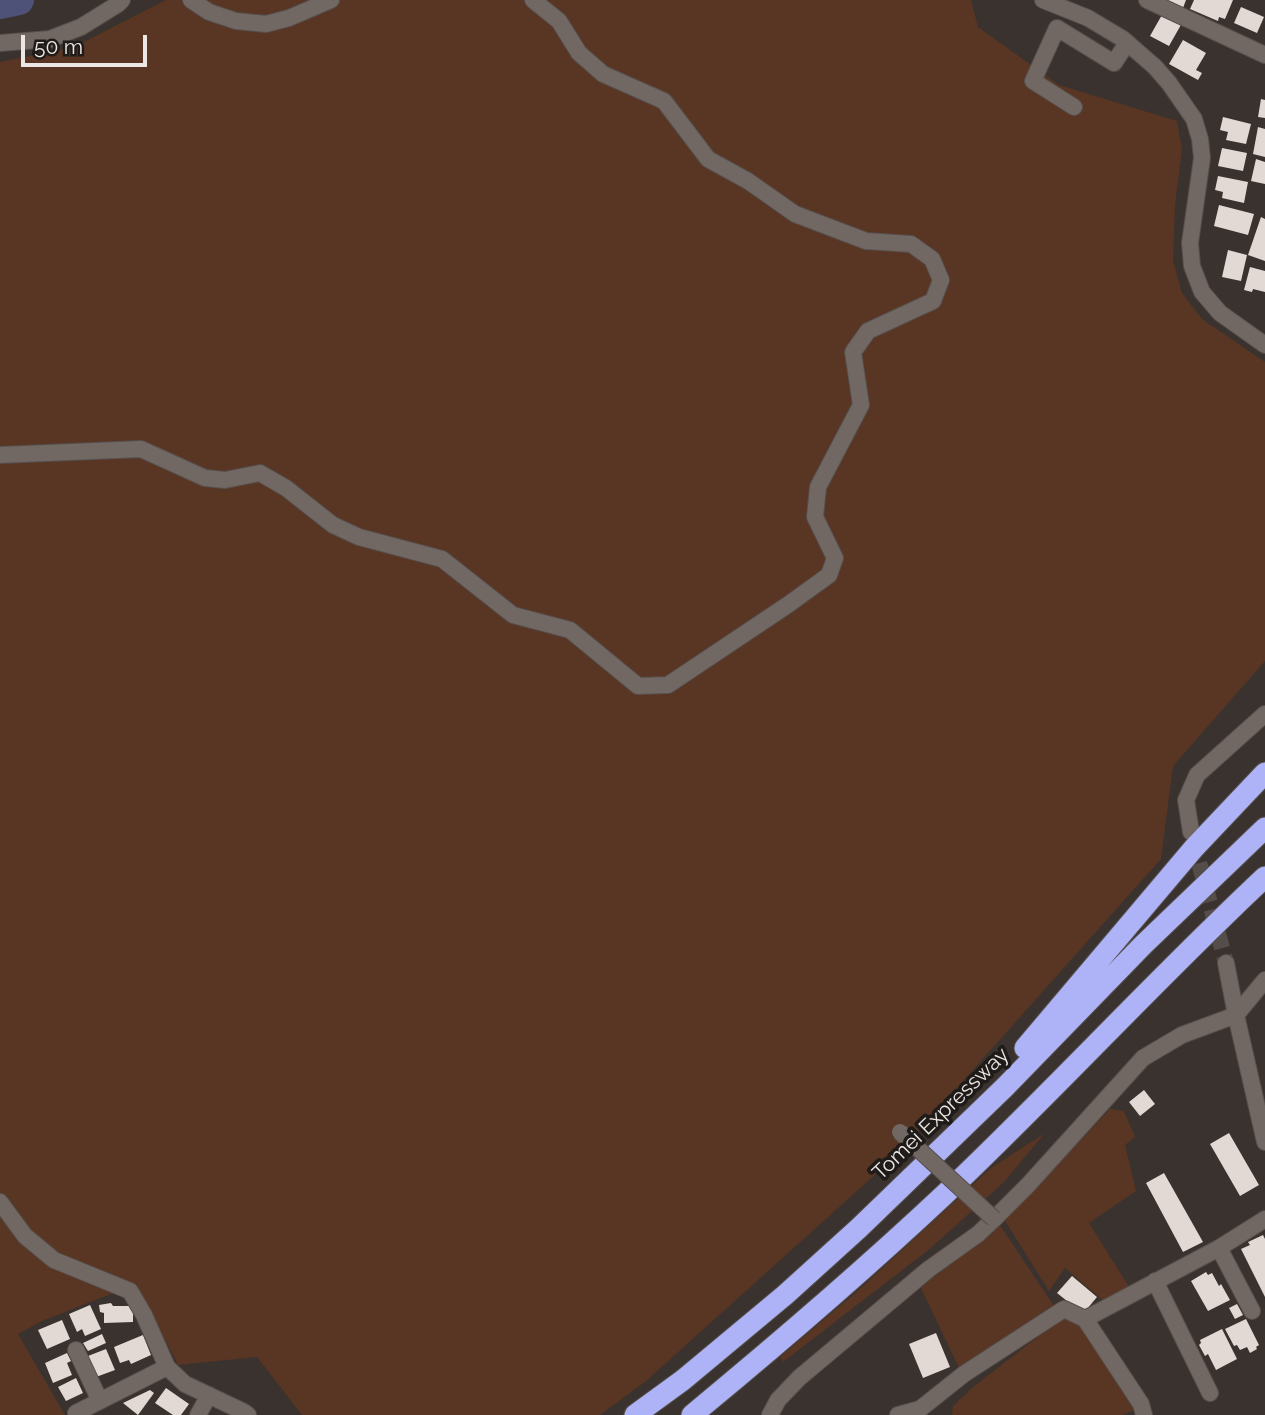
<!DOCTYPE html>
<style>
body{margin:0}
#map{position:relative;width:1265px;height:1415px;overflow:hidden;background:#3a322e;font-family:Raleway,sans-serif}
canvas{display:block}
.scale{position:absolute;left:21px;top:35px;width:126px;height:32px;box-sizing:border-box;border:4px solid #ece6e4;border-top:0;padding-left:9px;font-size:21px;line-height:24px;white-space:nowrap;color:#ece6e4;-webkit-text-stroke:5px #1e1b19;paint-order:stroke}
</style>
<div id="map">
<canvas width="1265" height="1415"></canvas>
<div class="scale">50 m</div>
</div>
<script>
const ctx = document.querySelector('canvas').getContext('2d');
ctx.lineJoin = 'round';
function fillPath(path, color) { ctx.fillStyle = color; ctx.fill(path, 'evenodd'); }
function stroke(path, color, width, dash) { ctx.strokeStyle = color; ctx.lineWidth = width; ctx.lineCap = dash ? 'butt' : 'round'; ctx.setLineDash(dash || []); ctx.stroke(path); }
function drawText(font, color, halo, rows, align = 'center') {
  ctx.font = font + ' Raleway,sans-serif'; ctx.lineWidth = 7; ctx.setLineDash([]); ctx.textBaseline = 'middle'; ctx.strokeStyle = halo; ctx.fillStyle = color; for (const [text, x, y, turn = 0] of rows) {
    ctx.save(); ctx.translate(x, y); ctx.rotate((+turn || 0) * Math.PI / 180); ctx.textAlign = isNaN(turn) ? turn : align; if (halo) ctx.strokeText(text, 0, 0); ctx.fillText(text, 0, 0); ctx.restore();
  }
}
const green = new Path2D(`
 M 166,0 L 971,0 L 978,27 L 1059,85 L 1177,121 L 1182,149 L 1175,205 L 1173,261 L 1182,293 L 1202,319 L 1265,362 L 1265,661 L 1173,766 L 1161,859 L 897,1155 L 646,1381 L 600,1415 L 302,1415 L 257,1357 L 178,1365 L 168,1345 L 131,1286 L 42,1321 L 18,1334 L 65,1415 L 0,1415 L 0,62 L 74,47 Z
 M 1110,1109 L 1124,1111 L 1135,1137 L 1125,1145 L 1136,1191 L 1089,1223 L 1131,1290 L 1106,1303 L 1065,1268 L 1049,1291 L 1005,1221 Z
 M 1045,1133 L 1004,1182 L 931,1248 L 783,1362 L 780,1357 L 860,1289 L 991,1168 Z
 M 998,1222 L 1058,1312 L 959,1368 L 921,1288 Z
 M 1061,1319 L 1076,1320 L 1083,1330 L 1129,1393 L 1135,1410 L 1122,1415 L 952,1415 L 953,1406 L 973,1387 Z`);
const river = new Path2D(`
 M 0,4 L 19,0`);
const building = new Path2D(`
 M 1163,0 L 1186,0 L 1183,8 Z
 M 1194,0 L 1233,0 L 1225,19 L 1219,17 L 1218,21 L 1190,9 Z
 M 1241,7 L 1264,17 L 1257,33 L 1234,23 Z
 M 1163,13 L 1182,23 L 1169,46 L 1150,36 Z
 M 1183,40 L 1206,53 L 1196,70 L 1202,73 L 1198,80 L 1169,64 Z
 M 1261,99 L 1265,100 L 1265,118 L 1258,117 Z
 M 1223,117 L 1251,124 L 1246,144 L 1226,140 L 1228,132 L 1220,130 Z
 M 1258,127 L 1265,129 L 1265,157 L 1253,154 Z
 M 1222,148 L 1247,153 L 1243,171 L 1218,166 Z
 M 1256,159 L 1265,162 L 1265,184 L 1251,181 Z
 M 1218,176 L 1248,182 L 1244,203 L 1222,198 L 1223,192 L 1215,190 Z
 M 1219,205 L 1254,214 L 1248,235 L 1214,226 Z
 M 1261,217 L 1265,219 L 1265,261 L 1248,255 Z
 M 1228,250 L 1247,255 L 1241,281 L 1222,277 Z
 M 1250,267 L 1265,271 L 1265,292 L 1253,289 L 1252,292 L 1244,290 Z
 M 1144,1090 L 1155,1104 L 1140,1116 L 1129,1102 Z
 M 1229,1133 L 1259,1185 L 1240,1196 L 1210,1144 Z
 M 1164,1173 L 1203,1242 L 1183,1252 L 1146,1183 Z
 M 1263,1235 L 1265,1239 L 1265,1297 L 1241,1249 L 1250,1245 L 1248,1242 Z
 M 1206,1272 L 1208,1275 L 1212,1273 L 1219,1286 L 1221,1284 L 1230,1300 L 1208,1311 L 1191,1281 Z
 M 1072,1276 L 1097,1297 L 1087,1309 L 1077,1309 L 1057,1293 Z
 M 111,1303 L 113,1306 L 133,1306 L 133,1322 L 104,1323 L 104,1313 L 100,1312 L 99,1305 Z
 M 1237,1304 L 1243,1315 L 1235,1319 L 1229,1308 Z
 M 90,1305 L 101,1329 L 85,1336 L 82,1329 L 77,1332 L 69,1314 Z
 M 1246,1319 L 1259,1345 L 1256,1347 L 1257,1349 L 1250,1353 L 1247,1347 L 1240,1350 L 1237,1345 L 1234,1346 L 1225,1329 Z
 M 62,1320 L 70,1339 L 47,1349 L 38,1330 Z
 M 1222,1329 L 1237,1359 L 1216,1370 L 1208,1354 L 1205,1356 L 1199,1345 L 1201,1343 L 1200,1340 Z
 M 936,1333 L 950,1367 L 923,1378 L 909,1344 Z
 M 102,1334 L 106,1343 L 88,1351 L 83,1343 Z
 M 143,1335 L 151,1355 L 131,1364 L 129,1360 L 120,1363 L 114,1347 Z
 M 106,1349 L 115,1370 L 96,1377 L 88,1356 Z
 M 67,1353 L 71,1361 L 67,1363 L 72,1375 L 53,1383 L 45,1363 Z
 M 76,1378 L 83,1393 L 66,1401 L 58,1387 Z
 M 166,1388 L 189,1404 L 181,1415 L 173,1415 L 155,1403 Z
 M 150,1390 L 154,1393 L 138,1415 L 123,1403 Z`);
const minorTunnel = new Path2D(`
 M 1193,840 L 1226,963`);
const minor = new Path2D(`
 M 191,0 L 209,12 L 236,21 L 266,24 L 289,18 L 331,0
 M 1043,0 L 1088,18 L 1123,39 L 1155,67 L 1169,83 L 1194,119 L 1200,139 L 1202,158 L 1190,243 L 1192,266 L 1202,292 L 1220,313 L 1265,345
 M 1147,0 L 1265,55
 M 0,43 L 50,39 L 81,27 L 118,4 L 122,0
 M 1074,107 L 1033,81 L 1057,28 L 1114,63 L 1127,43
 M 0,455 L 141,449 L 205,478 L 225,480 L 260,473 L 286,488 L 333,525 L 359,537 L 442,559 L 513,615 L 570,630 L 638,686 L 668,685 L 789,604 L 829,575 L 835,558 L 815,517 L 818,487 L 861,405 L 853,352 L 868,331 L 933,301 L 941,280 L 932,259 L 911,244 L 866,241 L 795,214 L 748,181 L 708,159 L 664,101 L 603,74 L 579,53 L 559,21 L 533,0
 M 1191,832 L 1186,800 L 1197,775 L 1265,714
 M 1226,963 L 1236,1015 L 1265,1142
 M 0,1202 L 25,1236 L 54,1260 L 130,1291 L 144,1315 L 167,1367 L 185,1384 L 244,1412 L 248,1415
 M 1219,1248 L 1252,1311
 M 1155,1281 L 1210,1393
 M 1085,1319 L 1219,1248 L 1265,1219
 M 76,1350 L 100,1401
 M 76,1413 L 167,1367
 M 198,1415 L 209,1395
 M 770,1415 L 778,1400 L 799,1378 L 929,1269 L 978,1234 L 994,1219 L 1028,1185 L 1143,1058 L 1182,1035 L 1236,1015 L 1265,980
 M 898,1415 L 920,1409 L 964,1374 L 1064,1309 L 1085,1319 L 1141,1404 L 1144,1415`);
const highway = new Path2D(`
 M 1025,1048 L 1194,848 L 1265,773
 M 635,1415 L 683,1380 L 785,1295 L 859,1228 L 1005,1087 L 1143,945 L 1265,828
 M 692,1415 C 778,1344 863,1271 944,1195 C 1053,1092 1155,980 1265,877`);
const minorBridge = new Path2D(`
 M 900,1132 L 994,1219`);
const streetNames = [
 ["Tomei Expressway",941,1114,-44]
];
fillPath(green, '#593523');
stroke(river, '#4f5278', 30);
fillPath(building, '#e3d9d4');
stroke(minorTunnel, '#554d49', 16, [16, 8]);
stroke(minor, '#564f4c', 18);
stroke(highway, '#564f4c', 23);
stroke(minor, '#716864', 16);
stroke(highway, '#adb3f6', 21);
stroke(minorBridge, '#564f4c', 18, []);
stroke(minorBridge, '#716864', 16);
drawText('21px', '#ece6e4', '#1e1b19', streetNames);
</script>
